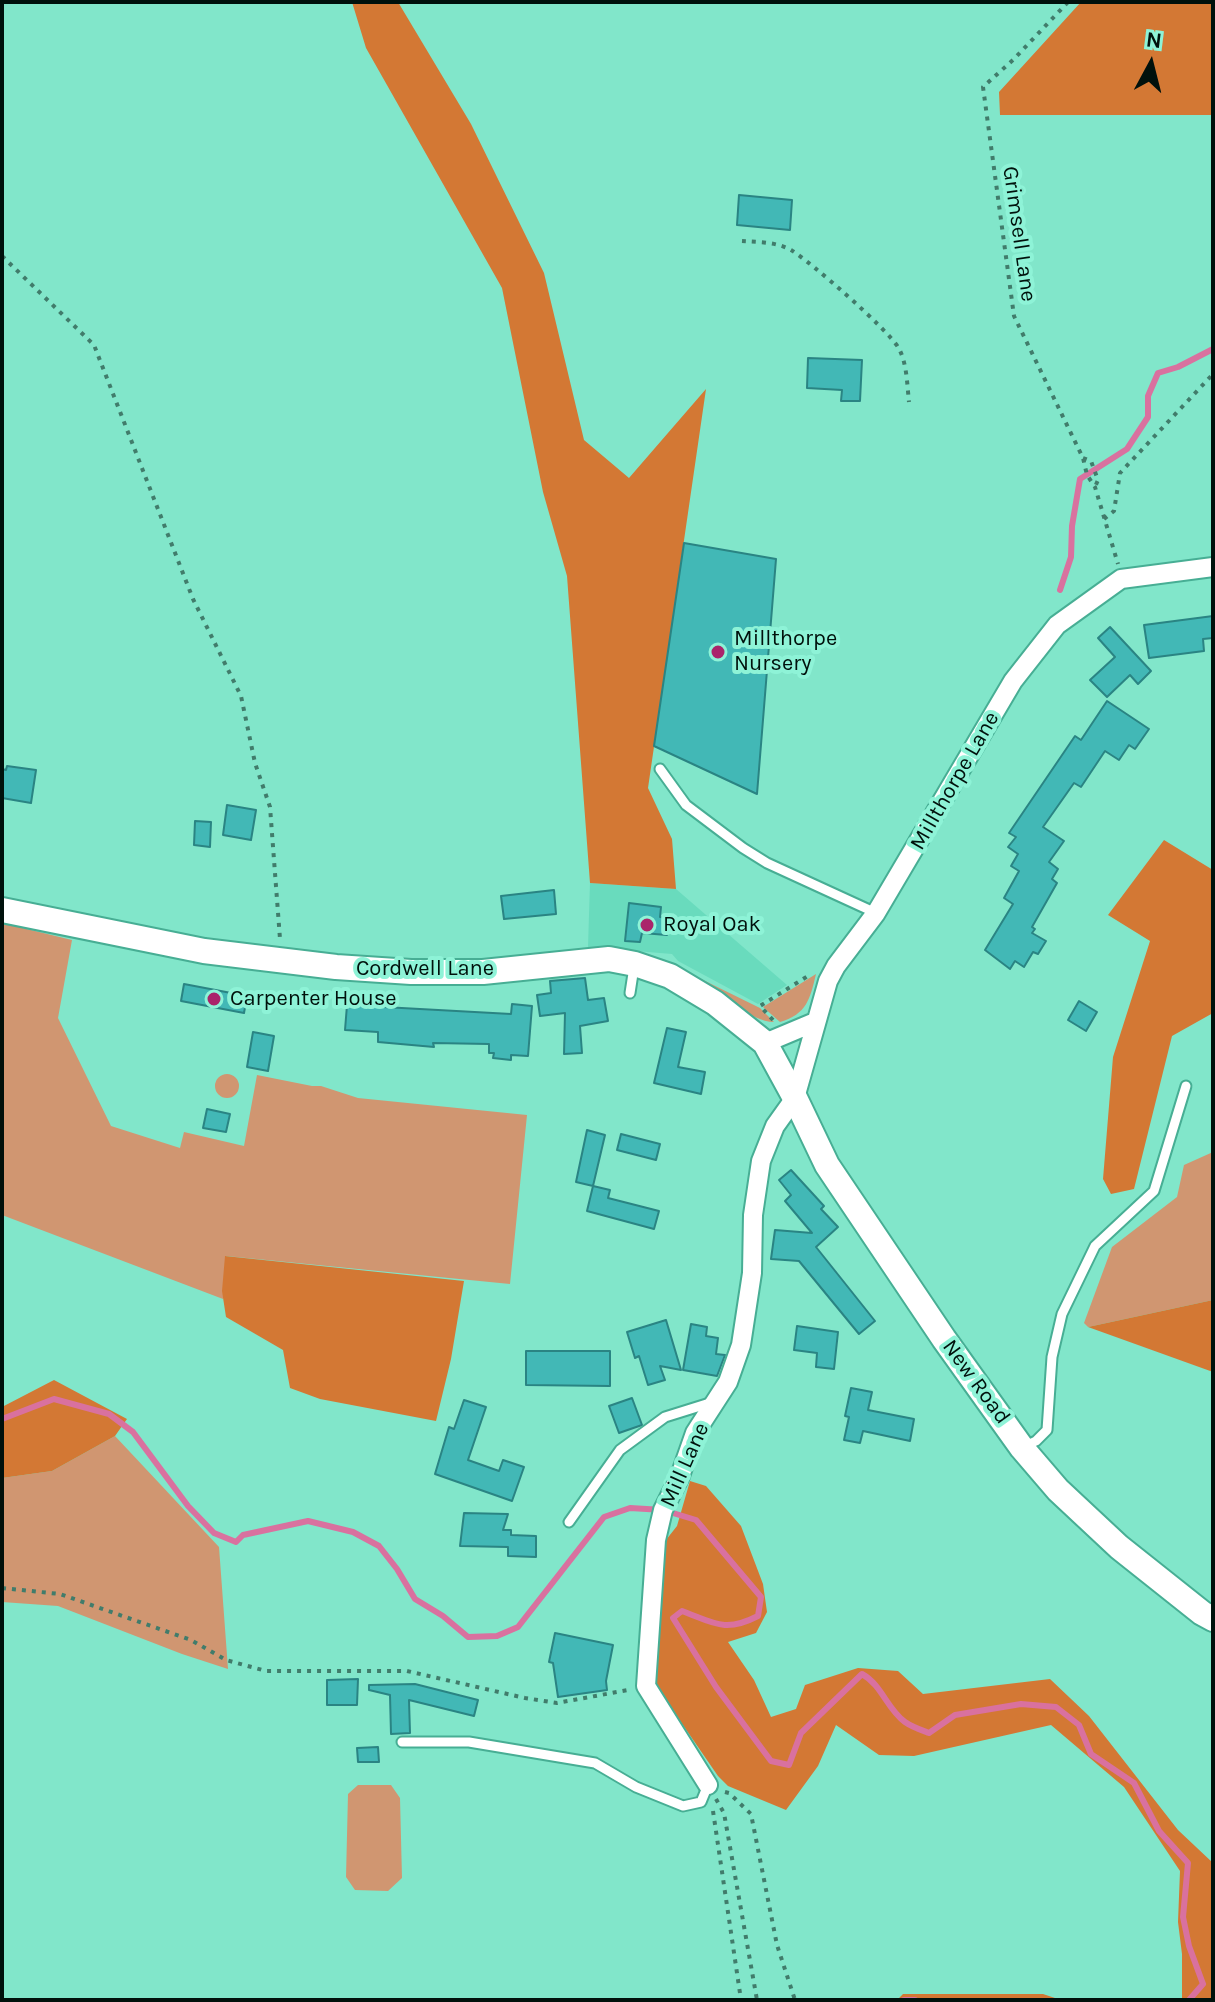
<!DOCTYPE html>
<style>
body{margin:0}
#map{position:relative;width:1215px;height:2002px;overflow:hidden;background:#81e6ca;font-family:Karla,sans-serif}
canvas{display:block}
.frame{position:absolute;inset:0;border:4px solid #00110c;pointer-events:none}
.north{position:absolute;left:1111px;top:24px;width:80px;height:80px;-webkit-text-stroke:6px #8ef3d7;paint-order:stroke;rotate:7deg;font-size:22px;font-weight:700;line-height:32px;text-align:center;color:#00110c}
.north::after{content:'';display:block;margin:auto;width:28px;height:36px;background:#00110c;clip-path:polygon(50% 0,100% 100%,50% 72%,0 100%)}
</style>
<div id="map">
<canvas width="1215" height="2002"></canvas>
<div class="frame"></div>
<div class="north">N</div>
</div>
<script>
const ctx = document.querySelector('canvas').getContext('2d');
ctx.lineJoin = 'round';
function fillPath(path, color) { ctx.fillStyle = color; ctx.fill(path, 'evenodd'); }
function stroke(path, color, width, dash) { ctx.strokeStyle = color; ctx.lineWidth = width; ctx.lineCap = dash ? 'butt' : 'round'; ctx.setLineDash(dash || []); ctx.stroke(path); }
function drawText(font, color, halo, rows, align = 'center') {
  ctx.font = font + ' Karla,sans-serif'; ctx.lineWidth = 8; ctx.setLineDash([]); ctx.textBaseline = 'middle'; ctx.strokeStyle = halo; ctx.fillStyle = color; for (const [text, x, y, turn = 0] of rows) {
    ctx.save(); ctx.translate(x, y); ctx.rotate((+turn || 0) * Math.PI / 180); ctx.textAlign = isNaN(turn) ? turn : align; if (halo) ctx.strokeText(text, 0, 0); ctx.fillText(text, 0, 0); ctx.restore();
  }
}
const built = new Path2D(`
 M 590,883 L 676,889 L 787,985 L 758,1004 L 678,961 L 672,954 L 588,947 Z`);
const green = new Path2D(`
 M 2,923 L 72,940 L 58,1018 L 111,1126 L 180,1148 L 184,1132 L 244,1146 L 257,1075 L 312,1086 L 321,1086 L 358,1098 L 527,1115 L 510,1284 L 226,1256 L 223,1299 L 2,1215 Z
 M 816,974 C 810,999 807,1014 780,1022 L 763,1007 Z
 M 697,977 L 760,1008 L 774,1022 C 751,1022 716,991 697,977 Z
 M215 1086a12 12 0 1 1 24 0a12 12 0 1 1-24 0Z
 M 1213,1152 L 1213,1300 L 1088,1327 L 1084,1323 L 1112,1247 L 1177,1197 L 1184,1165 Z
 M 115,1436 L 219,1547 L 228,1669 L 182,1654 L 58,1606 L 2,1602 L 2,1478 L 52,1471 Z
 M 358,1785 L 391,1785 L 400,1798 L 402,1878 L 388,1891 L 355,1890 L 346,1877 L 348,1794 Z`);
const forest = new Path2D(`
 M 352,2 L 398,2 L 471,124 L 544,273 L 584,440 L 629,478 L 706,389 L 648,788 L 672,839 L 676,889 L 590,883 L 567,576 L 543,492 L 502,288 L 366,48 Z
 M 1081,2 L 1213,2 L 1213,115 L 1000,115 L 999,92 Z
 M 1164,840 L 1213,870 L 1213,1013 L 1172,1036 L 1134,1189 L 1111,1194 L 1103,1179 L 1113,1057 L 1150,941 L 1108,915 Z
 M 225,1256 L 464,1281 L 451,1359 L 436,1421 L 320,1399 L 290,1388 L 283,1350 L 226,1317 L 222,1291 Z
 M 1213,1300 L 1213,1372 L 1088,1327 Z
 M 54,1380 L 127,1419 L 115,1436 L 52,1471 L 2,1478 L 2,1407 Z
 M 690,1481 L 706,1486 L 741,1526 L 763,1584 L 767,1612 L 756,1633 L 728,1642 L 754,1680 L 771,1717 L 796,1709 L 805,1685 L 858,1668 L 898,1671 L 923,1694 L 1050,1679 L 1089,1716 L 1178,1830 L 1213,1863 L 1213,2000 L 1182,2000 L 1182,1954 L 1178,1922 L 1180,1871 L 1124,1787 L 1051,1725 L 914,1756 L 879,1755 L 836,1725 L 818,1766 L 786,1810 L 728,1786 L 718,1776 L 654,1683 L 662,1545 L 677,1526 Z
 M 903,1994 L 1043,1994 L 1061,2000 L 897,2000 Z`);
const stream = new Path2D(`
 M 1060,590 L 1071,557 L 1072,526 L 1080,479 L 1127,449 L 1148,417 L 1148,396 L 1158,373 L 1178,367 L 1213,349
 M 2,1419 L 54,1399 L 109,1414 L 133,1432 L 188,1506 L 214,1533 L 236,1542 L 243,1535 L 308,1521 L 353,1532 L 379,1546 L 397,1569 L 415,1599 L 443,1616 L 468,1637 L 497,1636 L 518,1627 L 604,1517 L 630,1508 L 663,1510 L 696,1520 L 761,1597 L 758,1616 C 725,1633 714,1623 682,1611 L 673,1618 L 716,1687 L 771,1761 L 789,1765 L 801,1733 L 862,1674 C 882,1685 887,1709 905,1722 C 912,1727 921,1730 929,1733 L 955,1715 L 1021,1704 L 1056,1707 L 1079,1725 L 1091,1754 L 1134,1783 L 1159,1831 L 1188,1863 L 1183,1917 L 1189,1946 L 1203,1984
 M 904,2000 L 915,2000
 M 1189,2000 L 1203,1984`);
const building = new Path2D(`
 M 739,195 L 792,200 L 790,230 L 737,225 Z
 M 808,358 L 862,360 L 860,401 L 841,401 L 842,390 L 807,388 Z
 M 684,543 L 776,559 L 757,794 L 654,746 Z
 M 1213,616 L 1213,638 L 1203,639 L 1204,651 L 1149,658 L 1144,625 Z
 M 1110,627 L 1151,671 L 1138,684 L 1130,675 L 1107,697 L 1090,680 L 1115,657 L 1098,638 Z
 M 1107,701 L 1149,729 L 1135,749 L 1129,745 L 1119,760 L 1105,751 L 1081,787 L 1074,783 L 1043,827 L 1064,841 L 1049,862 L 1058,869 L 1052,879 L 1057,883 L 1032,927 L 1035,929 L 1032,933 L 1046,941 L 1038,954 L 1033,952 L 1024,967 L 1015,961 L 1010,969 L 985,950 L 1013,904 L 1004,898 L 1019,871 L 1011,866 L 1018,854 L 1008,847 L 1016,837 L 1009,833 L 1075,736 L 1081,740 Z
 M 7,766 L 36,770 L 31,803 L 2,798 L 2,769 L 6,770 Z
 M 227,805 L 256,810 L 251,840 L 223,835 Z
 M 195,821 L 211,822 L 210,847 L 194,845 Z
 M 554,890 L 556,914 L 504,919 L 501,896 Z
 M 629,903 L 661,907 L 660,917 L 669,918 L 667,935 L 642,933 L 640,942 L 625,941 Z
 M 585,978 L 588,1000 L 604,998 L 608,1021 L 580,1026 L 582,1053 L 564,1054 L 565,1013 L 540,1016 L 537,995 L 551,993 L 550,981 Z
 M 184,984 L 247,996 L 244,1013 L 181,1001 Z
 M 1079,1001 L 1097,1012 L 1086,1031 L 1068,1020 Z
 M 512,1004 L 532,1006 L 528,1056 L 511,1055 L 511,1060 L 493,1058 L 494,1053 L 489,1053 L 489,1044 L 433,1043 L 434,1047 L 378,1042 L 378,1032 L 345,1030 L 347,1005 L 511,1014 Z
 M 667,1028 L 686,1032 L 678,1067 L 705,1072 L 701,1094 L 654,1083 Z
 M 253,1032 L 274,1036 L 268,1071 L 247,1067 Z
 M 207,1109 L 230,1114 L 226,1132 L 203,1128 Z
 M 587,1130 L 605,1135 L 593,1186 L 576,1182 Z
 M 621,1134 L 660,1144 L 656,1160 L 617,1150 Z
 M 791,1170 L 824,1206 L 821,1209 L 838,1227 L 816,1247 L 875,1321 L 859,1334 L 799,1261 L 771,1259 L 775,1230 L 812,1233 L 785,1201 L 791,1195 L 779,1180 Z
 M 593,1186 L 610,1190 L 608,1198 L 659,1211 L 654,1229 L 587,1211 Z
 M 666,1320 L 681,1370 L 660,1366 L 665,1380 L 648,1385 L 639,1356 L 635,1358 L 627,1332 Z
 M 691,1324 L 707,1327 L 706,1336 L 718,1338 L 716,1354 L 725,1355 L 717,1376 L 683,1370 Z
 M 797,1326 L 838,1332 L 834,1369 L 816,1367 L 817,1353 L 794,1350 Z
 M 526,1351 L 610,1351 L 610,1386 L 526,1385 Z
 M 851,1388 L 872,1392 L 868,1410 L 914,1419 L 910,1441 L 863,1431 L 860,1443 L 844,1440 L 849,1417 L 845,1416 Z
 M 632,1398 L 642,1425 L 619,1433 L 609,1406 Z
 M 464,1400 L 486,1407 L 468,1460 L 499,1471 L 503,1460 L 524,1467 L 512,1501 L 435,1474 L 449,1427 L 454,1429 Z
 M 464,1513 L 508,1514 L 503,1530 L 511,1530 L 511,1535 L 536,1536 L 536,1557 L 508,1556 L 508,1547 L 460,1546 Z
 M 555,1633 L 613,1645 L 606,1681 L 607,1690 L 558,1697 L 553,1663 L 549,1662 Z
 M 358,1679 L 357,1705 L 327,1705 L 327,1680 Z
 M 415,1684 L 478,1700 L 474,1716 L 409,1700 L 410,1733 L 391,1734 L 390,1695 L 369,1690 L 369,1685 Z
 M 378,1747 L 379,1762 L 358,1762 L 357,1748 Z`);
const path = new Path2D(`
 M 1068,2 L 1014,59 L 983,87 L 1014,316 L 1083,458 L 1087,475 L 1095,487 L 1118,564
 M 742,241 C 758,242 777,242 791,250 C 811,262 887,329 898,347 C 907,362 907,384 909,402
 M 2,256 L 94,345 L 193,599 L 241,696 L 255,763 L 270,807 L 280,939
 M 1083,458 L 1091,461 L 1098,480 L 1095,487
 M 1104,519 L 1114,511 L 1120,473 L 1213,374
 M 773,1020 L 760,1006 L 811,974
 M 2,1588 L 60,1594 L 191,1640 L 226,1660 L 266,1671 L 407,1671 L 525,1698 L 557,1703 L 628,1690
 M 725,1792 L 729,1793 L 751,1814 L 777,1945 L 795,2000
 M 716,1799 L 724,1813 L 757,2000
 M 713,1811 L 741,2000`);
const lane = new Path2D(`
 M 660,769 L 686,805 L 743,848 L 767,863 L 876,913
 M 630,993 L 634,967
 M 1025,1446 L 1036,1441 L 1047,1430 L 1052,1357 L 1062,1314 L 1095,1246 L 1154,1191 L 1186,1086
 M 569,1522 L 620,1450 L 665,1417 L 713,1402
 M 402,1742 L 469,1742 L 595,1763 L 636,1787 L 683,1806 L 701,1802 L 708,1785`);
const street = new Path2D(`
 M 765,1043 L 815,1022
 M 708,1785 L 646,1686 L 656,1540 L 663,1510 L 680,1476 L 695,1433 L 728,1382 L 741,1345 L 752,1273 L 753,1215 L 761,1161 L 775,1126 L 795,1098 L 828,981 L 836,966 L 876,913 L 1013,681 L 1057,625 L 1121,579 L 1213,567`);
const secondary = new Path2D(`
 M 2,910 L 204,951 L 336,967 L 411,972 L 483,972 L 609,959 L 635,964 L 670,976 L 715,1003 L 765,1043 L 795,1098 L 827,1165 L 944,1339 L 1022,1448 L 1058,1490 L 1119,1547 L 1202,1613 L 1213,1619`);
const markers = [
 [718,652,8,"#aa246b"],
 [647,925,8,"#aa246b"],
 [214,999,8,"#aa246b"]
];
const streetNames = [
 ["Grimsell Lane",1019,234,82],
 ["Millthorpe Lane",955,781,-60],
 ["Cordwell Lane",425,969],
 ["New Road",976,1382,54],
 ["Mill Lane",685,1465,-66]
];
const poiNames = [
 ["Millthorpe",734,639],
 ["Nursery",734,664],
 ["Royal Oak",663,925],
 ["Carpenter House",230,999]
];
fillPath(built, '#69dbbd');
fillPath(green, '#d09671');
fillPath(forest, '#d37834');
stroke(stream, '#d9719f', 6);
fillPath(building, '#42b8b6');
stroke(building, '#2a8483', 2);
stroke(lane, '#47ae94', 13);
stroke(street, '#47ae94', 22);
stroke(secondary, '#47ae94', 28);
stroke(path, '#417c6b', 4, [4, 6]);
stroke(lane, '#fff', 9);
stroke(street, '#fff', 18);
stroke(secondary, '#fff', 24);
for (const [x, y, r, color] of markers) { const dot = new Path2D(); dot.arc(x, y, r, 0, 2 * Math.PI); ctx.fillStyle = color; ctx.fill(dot); stroke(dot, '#8ef3d7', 3); }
drawText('22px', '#00110c', '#8ef3d7', streetNames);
drawText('22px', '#00110c', '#8ef3d7', poiNames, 'left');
</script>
